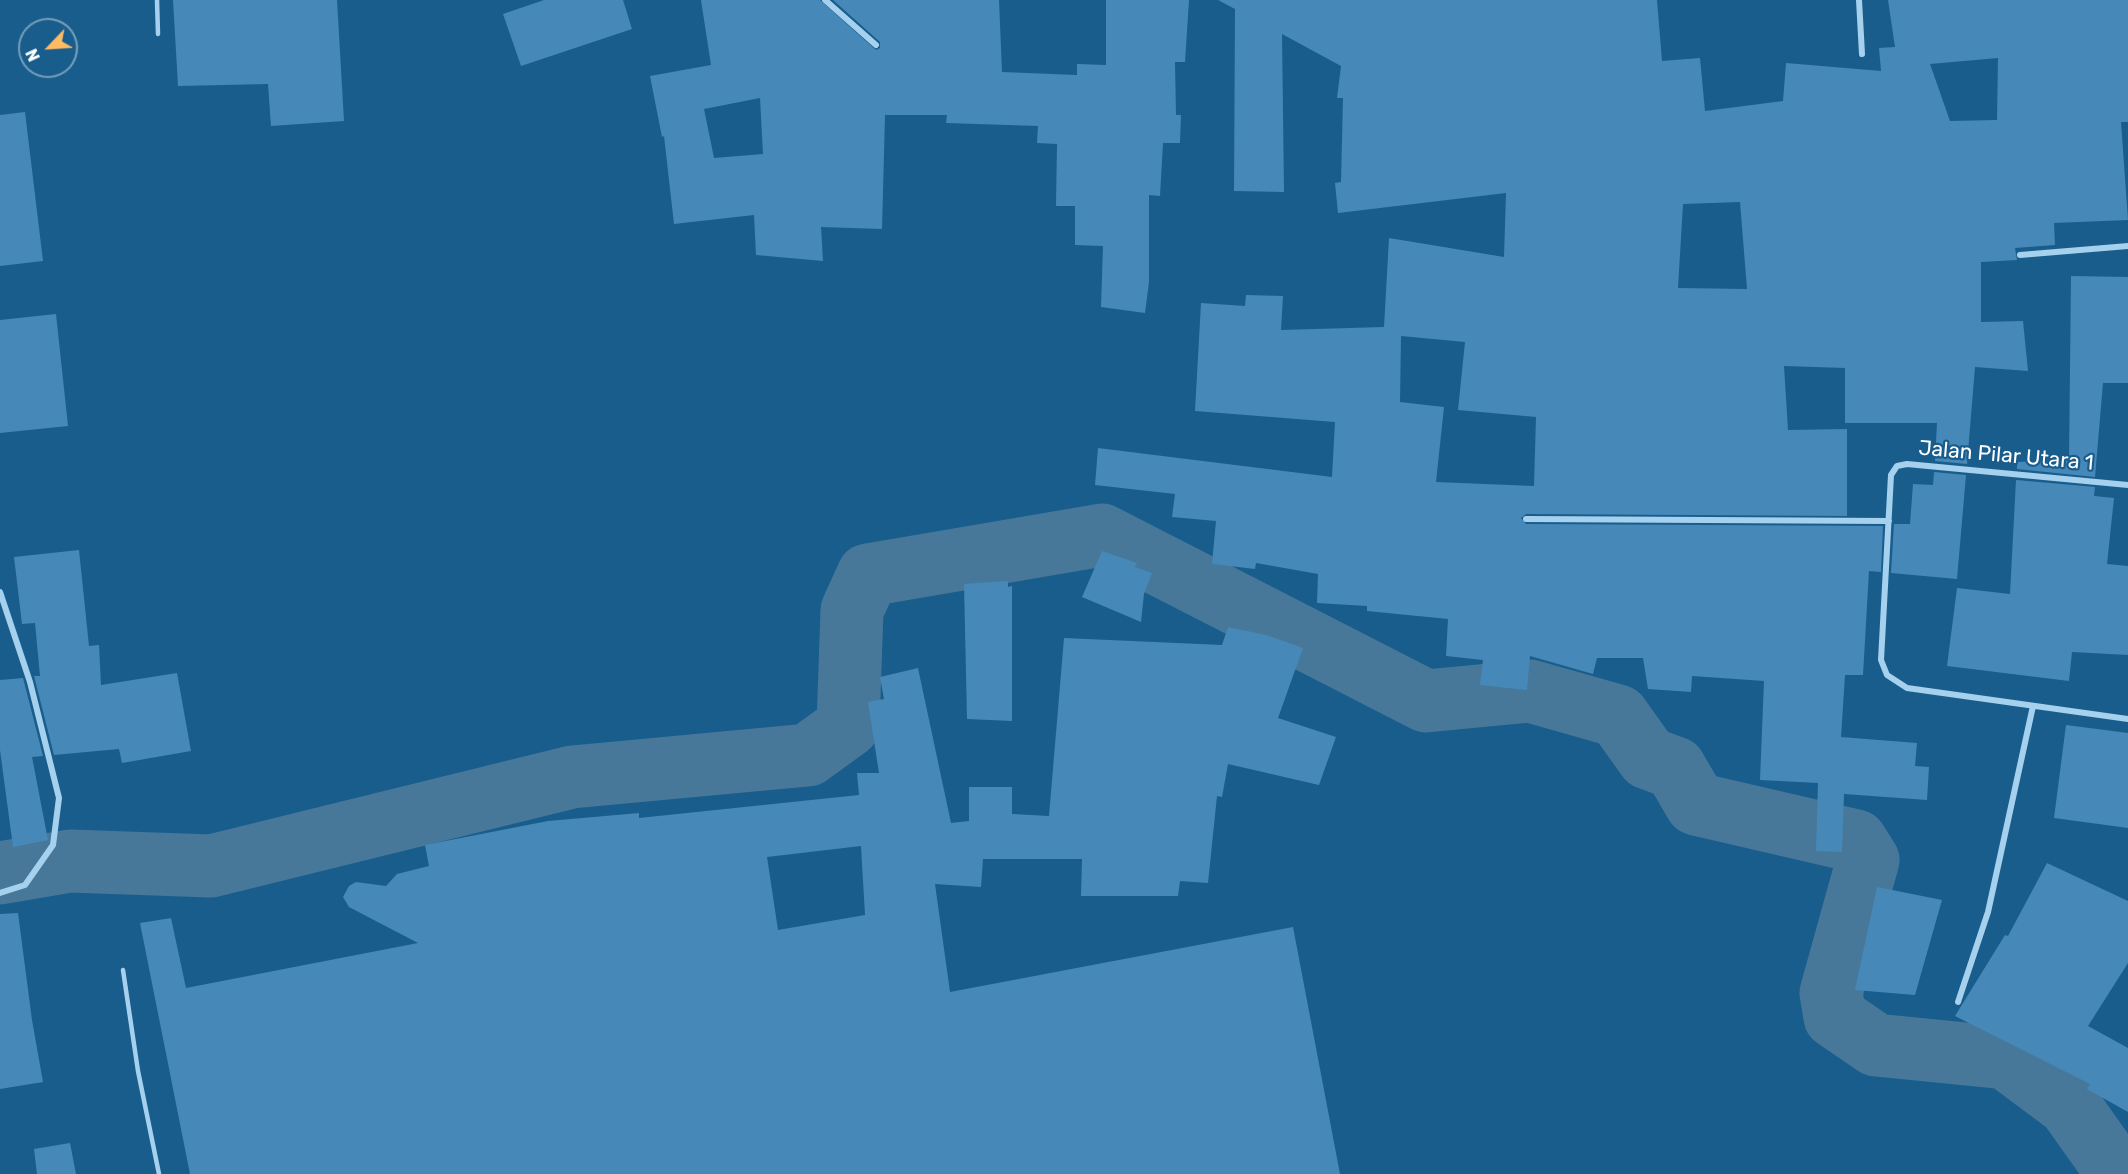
<!DOCTYPE html>
<style>
body{margin:0}
#map{position:relative;width:2128px;height:1174px;overflow:hidden;background:#195d8d;font-family:Rubik,sans-serif}
canvas{display:block}
.north{position:absolute;left:18px;top:18px;width:60px;height:60px;box-sizing:border-box;background:#195d8d;border:2px solid #759ebb;border-radius:50%;rotate:245deg;font-size:16px;font-weight:700;line-height:24px;text-align:center;color:#fff}
.north::after{content:'';display:block;margin:auto;width:21px;height:27px;background:#ffbb63;clip-path:polygon(50% 0,100% 100%,50% 72%,0 100%)}
</style>
<div id="map">
<canvas width="2128" height="1174"></canvas>
<div class="north">N</div>
</div>
<script>
const ctx = document.querySelector('canvas').getContext('2d');
ctx.lineJoin = 'round';
function stroke(path, color, width, dash) { ctx.strokeStyle = color; ctx.lineWidth = width; ctx.lineCap = dash ? 'butt' : 'round'; ctx.setLineDash(dash || []); ctx.stroke(path); }
function fillPath(path, color) { ctx.fillStyle = color; ctx.fill(path, 'evenodd'); }
function drawText(font, color, halo, rows, align = 'center') {
  ctx.font = font + ' Rubik,sans-serif'; ctx.lineWidth = 4.5; ctx.setLineDash([]); ctx.textBaseline = 'middle'; ctx.strokeStyle = halo; ctx.fillStyle = color; for (const [text, x, y, turn = 0] of rows) {
    ctx.save(); ctx.translate(x, y); ctx.rotate((+turn || 0) * Math.PI / 180); ctx.textAlign = isNaN(turn) ? turn : align; if (halo) ctx.strokeText(text, 0, 0); ctx.fillText(text, 0, 0); ctx.restore();
  }
}
const river = new Path2D(`
 M 0,873 L 70,861 L 211,866 L 572,777 L 808,755 L 848,726 L 852,610 L 868,575 L 1102,535 L 1426,701 L 1530,691 L 1618,716 L 1648,758 L 1675,768 L 1696,804 L 1856,841 L 1868,860 L 1831,993 L 1835,1017 L 1876,1045 L 2006,1058 L 2069,1105 L 2118,1174`);
const building = new Path2D(`
 M 173,0 L 337,0 L 344,121 L 271,126 L 268,84 L 178,86 Z
 M 544,0 L 623,0 L 632,29 L 521,66 L 503,14 Z
 M 701,0 L 820,0 L 876,50 L 880,48 L 880,42 L 833,0 L 999,0 L 1002,72 L 1077,75 L 1077,64 L 1106,65 L 1106,0 L 1189,0 L 1185,62 L 1175,62 L 1176,115 L 1181,115 L 1180,143 L 1163,143 L 1160,196 L 1149,195 L 1149,282 L 1145,313 L 1101,307 L 1103,246 L 1075,245 L 1075,206 L 1056,206 L 1057,144 L 1037,143 L 1038,126 L 946,123 L 947,115 L 885,115 L 882,229 L 821,227 L 823,261 L 756,255 L 754,215 L 674,224 L 664,136 L 662,137 L 650,76 L 711,65 ZM 760,98 L 763,154 L 714,158 L 704,109 Z
 M 1218,0 L 1657,0 L 1662,61 L 1700,58 L 1705,111 L 1783,101 L 1786,63 L 1881,71 L 1879,48 L 1895,47 L 1888,0 L 2128,0 L 2128,122 L 2121,122 L 2128,220 L 2054,223 L 2055,245 L 2015,248 L 2017,260 L 1981,262 L 1981,322 L 2023,321 L 2028,371 L 1975,367 L 1967,464 L 1935,461 L 1937,423 L 1845,423 L 1845,368 L 1784,366 L 1788,430 L 1847,429 L 1847,516 L 1526,514 L 1521,518 L 1526,524 L 1883,526 L 1881,572 L 1869,571 L 1863,675 L 1845,675 L 1841,737 L 1917,743 L 1915,766 L 1929,767 L 1927,800 L 1844,794 L 1842,852 L 1816,851 L 1818,783 L 1760,780 L 1764,681 L 1692,676 L 1691,692 L 1648,689 L 1643,658 L 1597,658 L 1593,674 L 1530,656 L 1527,690 L 1480,685 L 1483,660 L 1446,656 L 1448,619 L 1367,611 L 1367,606 L 1317,603 L 1318,574 L 1256,563 L 1255,569 L 1212,564 L 1216,521 L 1172,517 L 1175,494 L 1095,485 L 1098,448 L 1332,477 L 1335,422 L 1195,411 L 1201,303 L 1245,306 L 1246,295 L 1283,296 L 1281,330 L 1384,327 L 1389,238 L 1504,257 L 1506,193 L 1338,213 L 1335,183 L 1341,182 L 1343,98 L 1337,98 L 1341,66 L 1282,34 L 1284,192 L 1234,191 L 1235,9 ZM 1998,58 L 1997,120 L 1950,121 L 1930,64 ZM 1740,202 L 1747,289 L 1678,288 L 1683,204 ZM 1401,336 L 1465,342 L 1458,410 L 1536,417 L 1534,486 L 1436,482 L 1444,407 L 1400,402 Z
 M 25,112 L 43,261 L 0,266 L 0,115 Z
 M 2071,276 L 2128,277 L 2128,383 L 2103,383 L 2095,477 L 2017,469 L 2017,462 L 2069,460 Z
 M 56,314 L 68,426 L 0,433 L 0,320 Z
 M 1934,472 L 1966,475 L 1957,579 L 1891,573 L 1894,524 L 1910,524 L 1913,484 L 1933,485 Z
 M 2016,480 L 2095,487 L 2094,496 L 2114,498 L 2107,564 L 2128,566 L 2128,655 L 2072,652 L 2069,681 L 1947,666 L 1957,588 L 2010,594 Z
 M 79,550 L 89,646 L 99,645 L 101,685 L 177,673 L 191,751 L 122,763 L 119,749 L 54,755 L 34,676 L 40,676 L 35,623 L 22,624 L 14,557 Z
 M 1102,551 L 1137,563 L 1135,567 L 1152,573 L 1144,594 L 1141,622 L 1082,597 Z
 M 1008,581 L 1008,587 L 1012,586 L 1012,721 L 967,719 L 964,584 Z
 M 1228,627 L 1266,635 L 1303,648 L 1278,718 L 1336,737 L 1319,785 L 1228,764 L 1222,797 L 1217,796 L 1208,883 L 1180,881 L 1178,896 L 1081,896 L 1082,859 L 983,859 L 981,887 L 935,884 L 950,992 L 1293,927 L 1340,1174 L 190,1174 L 140,923 L 171,918 L 186,988 L 418,943 L 349,907 L 343,897 L 349,886 L 356,882 L 386,886 L 397,874 L 429,866 L 425,845 L 548,821 L 639,813 L 639,818 L 859,795 L 857,773 L 879,773 L 868,702 L 884,699 L 880,677 L 918,668 L 951,823 L 969,821 L 969,787 L 1012,787 L 1012,814 L 1049,816 L 1064,638 L 1222,645 ZM 861,846 L 865,915 L 778,930 L 767,857 Z
 M 23,678 L 43,756 L 32,757 L 48,840 L 13,847 L 0,750 L 0,680 Z
 M 2066,725 L 2128,733 L 2128,828 L 2054,818 Z
 M 2047,863 L 2128,901 L 2128,963 L 2088,1026 L 2128,1048 L 2128,1112 L 2087,1089 L 2090,1084 L 1955,1016 L 2005,935 L 2008,936 Z
 M 1877,887 L 1942,900 L 1915,995 L 1855,990 Z
 M 18,913 L 32,1020 L 43,1082 L 0,1089 L 0,914 Z
 M 70,1143 L 76,1174 L 37,1174 L 34,1149 Z`);
const lane = new Path2D(`
 M 157,0 L 158,34
 M 123,970 L 138,1071 L 159,1174`);
const street = new Path2D(`
 M 825,0 L 876,45
 M 1859,0 L 1862,54
 M 2020,255 L 2128,246
 M 2128,485 L 1907,464 L 1897,466 L 1891,475 L 1881,660 L 1887,675 L 1907,688 L 2128,719
 M 1526,519 L 1889,521
 M 0,592 L 30,682 L 59,798 L 53,845 L 25,885 L 0,893
 M 1958,1002 L 1988,912 L 2033,706`);
const streetNames = [
 ["Jalan Pilar Utara 1",2006,456,5]
];
stroke(river, '#47789a', 63);
fillPath(building, '#4689b8');
stroke(lane, '#a6d1ee', 4.5);
stroke(street, '#a6d1ee', 6);
drawText('21px', '#fff', '#195d8d', streetNames);
</script>
